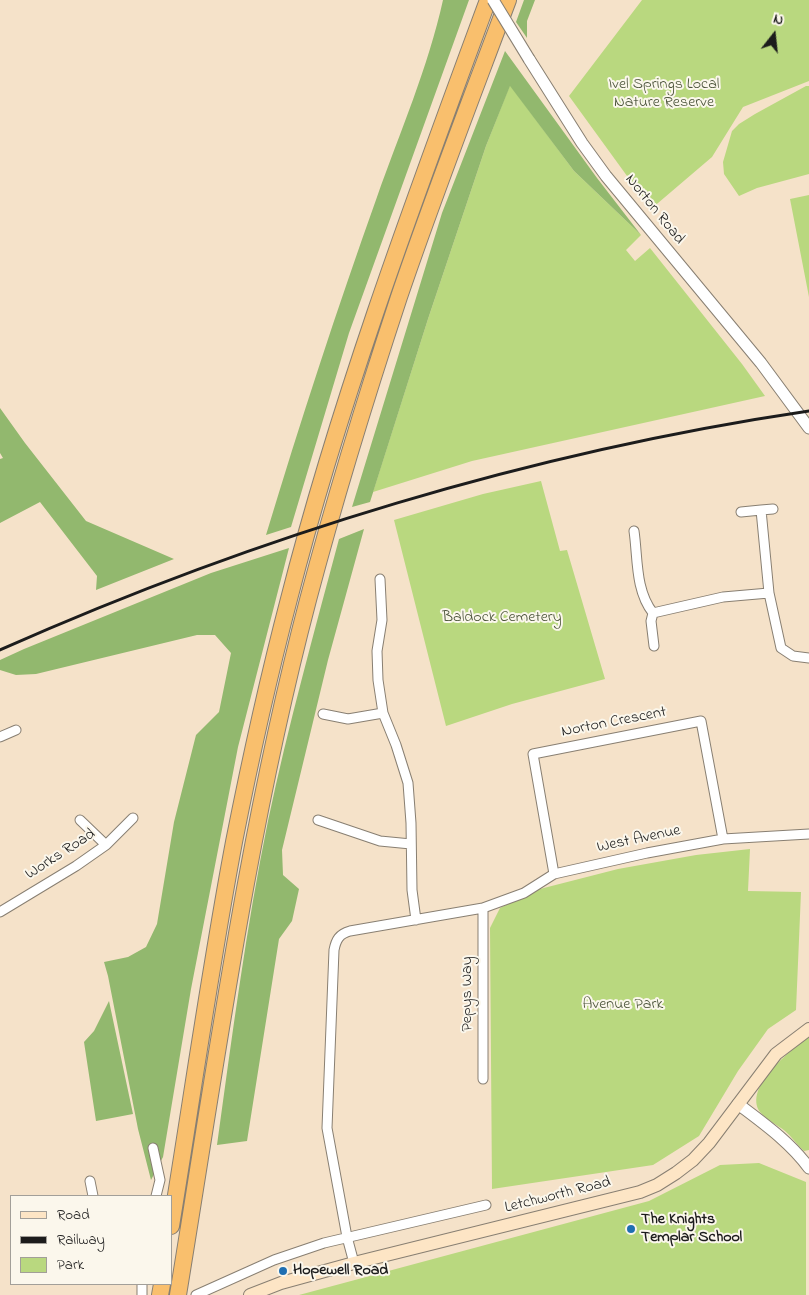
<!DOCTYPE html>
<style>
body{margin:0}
#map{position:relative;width:809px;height:1295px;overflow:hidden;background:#f5e2c9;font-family:"Indie Flower",sans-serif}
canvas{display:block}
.legend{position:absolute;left:10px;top:1195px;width:162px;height:90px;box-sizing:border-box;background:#fbf7ec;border:1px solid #a29f99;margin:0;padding:6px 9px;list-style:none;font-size:15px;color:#1c1c1c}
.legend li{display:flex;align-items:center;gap:10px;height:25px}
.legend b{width:25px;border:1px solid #a29f99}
.north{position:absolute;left:749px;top:10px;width:50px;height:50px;-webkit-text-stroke:4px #fbf7ec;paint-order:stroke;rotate:16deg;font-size:14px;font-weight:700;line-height:20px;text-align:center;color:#1c1c1c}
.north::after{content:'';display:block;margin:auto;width:18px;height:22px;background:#1c1c1c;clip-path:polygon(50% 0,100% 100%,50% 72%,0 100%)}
</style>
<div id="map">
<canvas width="809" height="1295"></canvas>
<ul class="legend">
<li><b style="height:6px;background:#fde5c5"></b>Road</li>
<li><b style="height:6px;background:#1c1c1c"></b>Railway</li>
<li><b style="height:14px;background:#b9d87f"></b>Park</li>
</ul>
<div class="north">N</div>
</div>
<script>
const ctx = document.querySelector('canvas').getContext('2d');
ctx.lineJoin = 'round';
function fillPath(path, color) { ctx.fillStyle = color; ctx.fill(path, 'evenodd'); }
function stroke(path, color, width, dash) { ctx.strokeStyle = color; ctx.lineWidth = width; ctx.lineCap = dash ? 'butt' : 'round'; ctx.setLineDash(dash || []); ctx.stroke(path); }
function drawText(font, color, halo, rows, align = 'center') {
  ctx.font = font + ' "Indie Flower",sans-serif'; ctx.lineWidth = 4; ctx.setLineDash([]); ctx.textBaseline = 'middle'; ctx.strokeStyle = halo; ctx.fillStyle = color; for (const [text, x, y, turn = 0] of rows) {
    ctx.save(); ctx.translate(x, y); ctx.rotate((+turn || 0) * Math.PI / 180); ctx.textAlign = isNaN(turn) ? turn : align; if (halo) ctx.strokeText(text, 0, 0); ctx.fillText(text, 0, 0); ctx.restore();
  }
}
const green = new Path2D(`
 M 642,0 L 809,0 L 809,81 L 743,107 L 712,157 L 651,209 L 569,96 Z
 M 510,85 L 574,171 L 641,235 L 626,250 L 635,261 L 650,248 L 742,364 L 765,396 L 472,461 L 373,492 L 428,319 L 486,146 Z
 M 806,86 L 809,86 L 809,174 L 757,188 L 739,196 L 724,174 L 723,162 L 732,131 L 739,124 L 755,114 Z
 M 809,195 L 809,297 L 790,199 Z
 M 541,481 L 560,551 L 567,550 L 605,679 L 512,704 L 446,726 L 394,520 L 483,494 Z
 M 750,849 L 748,891 L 801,892 L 796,1010 L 768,1029 L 738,1071 L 699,1136 L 653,1165 L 492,1189 L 490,928 L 500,908 L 536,890 L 618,869 L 696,855 Z
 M 809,1037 L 809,1150 L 804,1151 C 797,1145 792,1137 785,1131 C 778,1125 766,1120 760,1112 C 743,1087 791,1050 809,1037 Z
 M 759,1163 L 806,1182 L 806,1295 L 299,1295 L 649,1201 L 720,1165 Z`);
const forest = new Path2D(`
 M 443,0 L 469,0 L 349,333 L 291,527 L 266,535 C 300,422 337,309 377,197 C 400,132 428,68 443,0 Z
 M 524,0 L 535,0 L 527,21 L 527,38 L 516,22 Z
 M 505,51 L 597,178 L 641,235 L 574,171 L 510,86 L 486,146 L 428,319 L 370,502 L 352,507 L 442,213 Z
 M 0,408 L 25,443 L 86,521 L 174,559 L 96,590 L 97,576 L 40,502 L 0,523 L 0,459 L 3,458 L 0,453 Z
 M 364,529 L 328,660 L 282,850 L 283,875 L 299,889 L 292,921 L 279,939 L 247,1141 L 217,1145 C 232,1037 246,928 268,821 C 288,726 314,633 339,539 Z
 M 289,548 L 238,747 L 191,989 L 163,1157 L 151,1180 L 138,1129 L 108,976 L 104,962 L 128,957 L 146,947 L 157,924 L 174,822 L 196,735 L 219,712 L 231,653 L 215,635 L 197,635 L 36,674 L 16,675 L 0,670 L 0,660 L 24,649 L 211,573 Z
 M 109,1001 L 133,1114 L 96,1121 L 84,1042 L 94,1031 Z`);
const minor = new Path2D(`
 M 761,510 L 773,509
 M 741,512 L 761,510 L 769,593 L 781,648 L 793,656 L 809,658
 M 634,531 C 638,558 635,590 653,613 L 723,597 L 769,593
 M 380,579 L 382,620 L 377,651 L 378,680 L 383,713 L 396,745 L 408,783 L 411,823 L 412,890 L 416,920
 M 653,613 L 651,621 L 654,646
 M 323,714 L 348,719 L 383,713
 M 0,737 L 16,730
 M 80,820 L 106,845
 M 318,820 L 380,841 L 411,844
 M 554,874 L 533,754 L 701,721 L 723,839
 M 0,912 L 76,866 L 106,845 L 133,818
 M 483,1079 L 483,908
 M 153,1148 L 160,1180 L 156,1196
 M 90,1181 L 93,1196
 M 354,1263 L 347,1237 L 327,1128 L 334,950 C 336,940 339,934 350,931 L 483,908 L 524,893 L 554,874 L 647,853 L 723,839 L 809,834
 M 142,1295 L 142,1284
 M 196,1295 L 274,1260 L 324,1243 L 486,1205`);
const tertiary = new Path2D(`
 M 529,59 L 582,143 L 606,176 L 761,363 L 809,428
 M 738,1104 C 763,1123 790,1142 809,1168`);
const secondary = new Path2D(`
 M 250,1295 L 281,1283 L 354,1263 L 640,1192 L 657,1185 L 676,1173 L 693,1160 L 709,1143 L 776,1054 L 809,1029`);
const motorway = new Path2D(`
 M 171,1226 C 192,1098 210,969 234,842 C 250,761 268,679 289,599 C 341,395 415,198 488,0
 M 160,1295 L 162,1284
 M 178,1295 C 216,1063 248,828 308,600 C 335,498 366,397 399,297 C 433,197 471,99 508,0`);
const rail = new Path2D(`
 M 0,650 C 256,536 532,452 809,411`);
const tertiaryBridge = new Path2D(`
 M 493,0 L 529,59`);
const markers = [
 [631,1229,5,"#1f6fb2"],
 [283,1271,5,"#1f6fb2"]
];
const parkNames = [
 ["Ivel Springs Local",664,85],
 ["Nature Reserve",664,103],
 ["Baldock Cemetery",502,618],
 ["Avenue Park",623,1005]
];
const streetNames = [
 ["Norton Road",654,210,51],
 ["Norton Crescent",614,723,-11],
 ["West Avenue",639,840,-12],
 ["Works Road",61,855,-33],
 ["Pepys Way",468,994,-90],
 ["Letchworth Road",558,1196,-14]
];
const poiNames = [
 ["The Knights",641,1220],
 ["Templar School",641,1238],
 ["Hopewell Road",293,1271]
];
fillPath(green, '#b9d87f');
fillPath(forest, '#92b86e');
stroke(minor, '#887f72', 11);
stroke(tertiary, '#887f72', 13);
stroke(secondary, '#887f72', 14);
stroke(motorway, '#887f72', 18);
stroke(minor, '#fff', 9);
stroke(tertiary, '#fff', 11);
stroke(secondary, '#fde5c5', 12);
stroke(motorway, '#f9bf6d', 16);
stroke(rail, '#1c1c1c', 3);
stroke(tertiaryBridge, '#887f72', 13, []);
stroke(tertiaryBridge, '#fff', 11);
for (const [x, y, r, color] of markers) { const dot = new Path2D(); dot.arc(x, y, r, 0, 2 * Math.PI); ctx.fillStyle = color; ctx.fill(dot); stroke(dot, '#fbf7ec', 2); }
drawText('16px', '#4b543a', '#fbf7ec', parkNames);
drawText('16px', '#1c1c1c', '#fbf7ec', streetNames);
drawText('bold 16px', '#1c1c1c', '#fbf7ec', poiNames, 'left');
</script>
